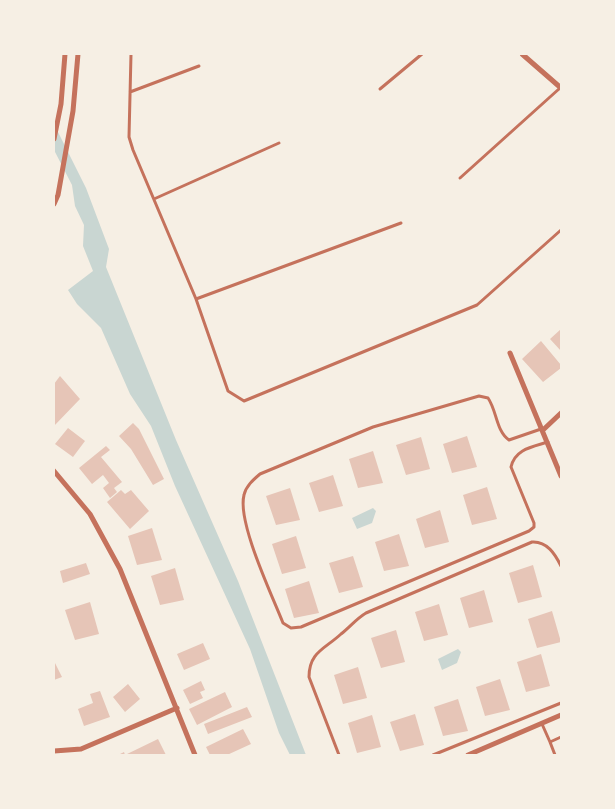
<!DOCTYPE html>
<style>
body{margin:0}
#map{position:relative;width:615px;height:809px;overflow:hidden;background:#f6efe4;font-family:Signika,sans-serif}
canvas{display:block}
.frame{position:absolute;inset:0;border:55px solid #f6efe4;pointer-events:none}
</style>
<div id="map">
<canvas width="615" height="809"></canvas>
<div class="frame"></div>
</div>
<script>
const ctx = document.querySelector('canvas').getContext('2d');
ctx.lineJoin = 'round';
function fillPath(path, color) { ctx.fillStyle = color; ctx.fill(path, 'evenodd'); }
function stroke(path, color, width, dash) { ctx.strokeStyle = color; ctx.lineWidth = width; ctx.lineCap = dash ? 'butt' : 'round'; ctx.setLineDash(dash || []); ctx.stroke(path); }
const water = new Path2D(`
 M 54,124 L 86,188 L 109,249 L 106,267 L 176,440 L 238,581 L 306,755 L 290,755 L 279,733 L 250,649 L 175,486 L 151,426 L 130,394 L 101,328 L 77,304 L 68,290 L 93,271 L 83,246 L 84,225 L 75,206 L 72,185 L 54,150 Z
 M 373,508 L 376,511 L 372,523 L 357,529 L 352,518 Z
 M 458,649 L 461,652 L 457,663 L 442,670 L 438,659 Z`);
const building = new Path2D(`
 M 561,329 L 561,351 L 550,339 Z
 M 541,341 L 561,365 L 561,368 L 543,382 L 522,359 Z
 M 60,376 L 80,399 L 54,426 L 54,384 Z
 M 133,423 L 139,429 L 164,479 L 153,485 L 131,449 L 119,436 Z
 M 68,428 L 85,441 L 73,457 L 55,444 Z
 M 467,436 L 477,467 L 452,473 L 443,444 Z
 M 421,437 L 430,469 L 406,475 L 396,445 Z
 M 106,446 L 110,450 L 101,457 L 122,482 L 114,488 L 117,492 L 110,498 L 103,488 L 109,483 L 103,475 L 92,484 L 79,468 Z
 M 373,451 L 383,483 L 358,488 L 349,459 Z
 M 333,475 L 343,506 L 319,512 L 309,483 Z
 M 487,487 L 497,519 L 472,525 L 463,495 Z
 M 290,488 L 300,520 L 276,525 L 266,496 Z
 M 121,490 L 125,494 L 131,490 L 149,511 L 130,529 L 107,502 Z
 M 440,510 L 449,542 L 425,548 L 416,519 Z
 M 152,528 L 162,560 L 137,565 L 128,536 Z
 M 399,534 L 409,566 L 384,571 L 375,542 Z
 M 296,536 L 306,568 L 282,574 L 272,544 Z
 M 353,556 L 363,587 L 339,593 L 329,563 Z
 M 86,563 L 90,574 L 63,583 L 60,571 Z
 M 533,565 L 542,597 L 518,603 L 509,573 Z
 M 175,568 L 184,600 L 160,605 L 151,576 Z
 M 309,581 L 319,613 L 294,618 L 285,589 Z
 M 484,590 L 493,622 L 469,628 L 460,598 Z
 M 90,602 L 99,634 L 75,640 L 65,610 Z
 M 439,604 L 448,635 L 424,641 L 415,612 Z
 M 552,611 L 561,642 L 537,648 L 528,619 Z
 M 396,630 L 405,662 L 381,668 L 371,638 Z
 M 203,643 L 210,659 L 184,670 L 177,654 Z
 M 541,654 L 550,686 L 526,692 L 517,662 Z
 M 54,661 L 62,677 L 54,680 Z
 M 358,667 L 367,698 L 343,704 L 334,675 Z
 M 500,679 L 510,710 L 485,716 L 476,687 Z
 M 201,681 L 205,690 L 200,692 L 203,698 L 190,704 L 183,690 Z
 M 128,684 L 140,699 L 125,712 L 113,697 Z
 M 100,691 L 110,717 L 84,726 L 78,709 L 93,703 L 90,694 Z
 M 225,692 L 232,707 L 197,725 L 189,709 Z
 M 458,699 L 468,731 L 443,736 L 434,707 Z
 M 247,707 L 252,717 L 208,734 L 204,724 Z
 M 415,714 L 424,745 L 400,751 L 390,722 Z
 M 372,715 L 381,747 L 357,753 L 348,723 Z
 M 243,729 L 251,744 L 227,755 L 210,755 L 206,747 Z
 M 158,739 L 166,755 L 118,755 L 124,752 L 125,755 Z`);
const service = new Path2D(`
 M 131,54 L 129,137 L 133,150 L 196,299 L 228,391 L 244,401 L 477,305 L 561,230
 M 380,89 L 422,54
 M 130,92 L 199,66
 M 460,178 L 560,88
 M 154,199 L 279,143
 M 196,299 L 401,223
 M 541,429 L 509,440 C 496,431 497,411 488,398 L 479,396 L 373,427 L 260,474 C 253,480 246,486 244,495 C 237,522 272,595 283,623 L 291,628 L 301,627 L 529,531 L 534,527 L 534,523 L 511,467 C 515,449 532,447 548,442
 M 542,724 L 550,742 L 561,737
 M 550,742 L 555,755
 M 339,755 L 309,677 C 309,652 325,649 341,634 C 350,627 356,619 366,613 L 532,542 C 547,541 555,554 561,566
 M 433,755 L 561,703`);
const minor = new Path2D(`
 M 522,54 L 561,88
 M 54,139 L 61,104 L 65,54
 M 54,204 L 58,195 L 73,111 L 78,54
 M 510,353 L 561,476
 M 543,430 L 561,413
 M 54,471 L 90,514 L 120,569 L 195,755
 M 54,751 L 81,749 L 177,708
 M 468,755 L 561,715`);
fillPath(water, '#c9d6d2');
fillPath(building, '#e6c5b7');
stroke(service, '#c5725c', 3);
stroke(minor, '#c5725c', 5);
</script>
